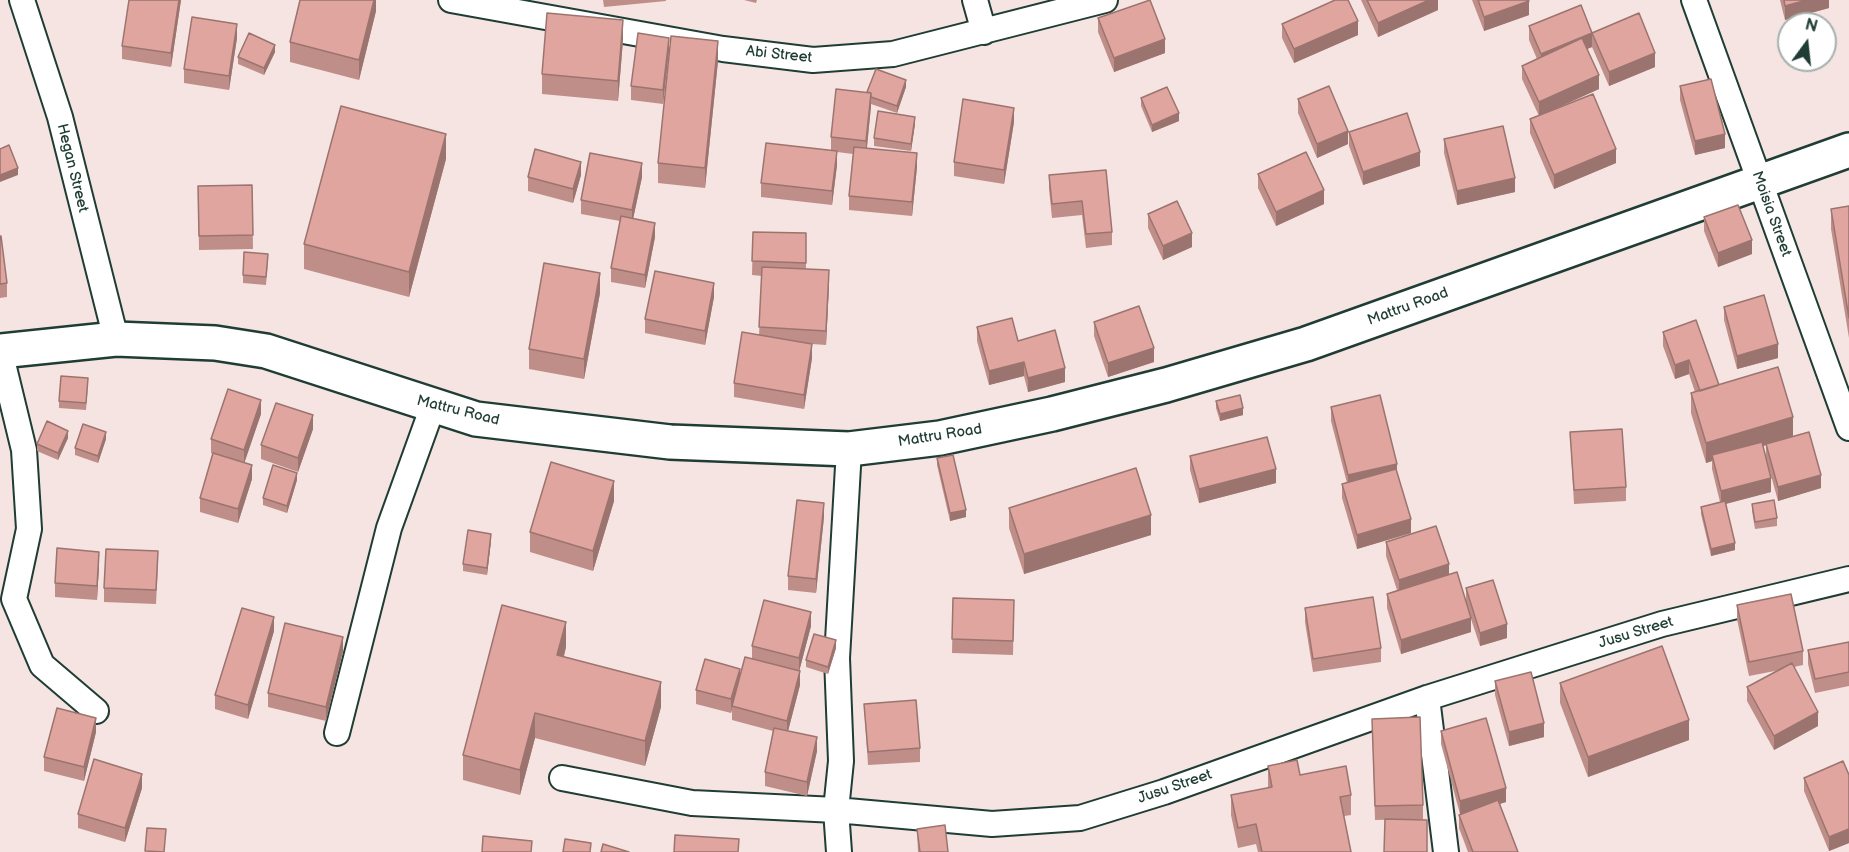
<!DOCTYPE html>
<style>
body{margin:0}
#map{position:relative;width:1849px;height:852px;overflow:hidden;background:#f5e4e2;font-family:"Balsamiq Sans",sans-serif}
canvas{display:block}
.north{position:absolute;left:1777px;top:12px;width:60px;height:60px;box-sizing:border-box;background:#fff;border:2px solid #a5b1ae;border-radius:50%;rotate:15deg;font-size:16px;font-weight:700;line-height:24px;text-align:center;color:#1f3d34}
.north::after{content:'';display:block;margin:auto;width:21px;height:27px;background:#1f3d34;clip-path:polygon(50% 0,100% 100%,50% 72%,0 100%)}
</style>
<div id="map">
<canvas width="1849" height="852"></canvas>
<div class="north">N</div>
</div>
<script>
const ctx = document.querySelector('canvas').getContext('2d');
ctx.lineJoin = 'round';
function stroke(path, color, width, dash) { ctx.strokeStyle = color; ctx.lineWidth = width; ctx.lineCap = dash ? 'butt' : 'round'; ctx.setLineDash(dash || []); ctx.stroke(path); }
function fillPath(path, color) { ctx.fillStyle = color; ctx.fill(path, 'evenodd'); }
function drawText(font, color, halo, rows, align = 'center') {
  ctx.font = font + ' "Balsamiq Sans",sans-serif'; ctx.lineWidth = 6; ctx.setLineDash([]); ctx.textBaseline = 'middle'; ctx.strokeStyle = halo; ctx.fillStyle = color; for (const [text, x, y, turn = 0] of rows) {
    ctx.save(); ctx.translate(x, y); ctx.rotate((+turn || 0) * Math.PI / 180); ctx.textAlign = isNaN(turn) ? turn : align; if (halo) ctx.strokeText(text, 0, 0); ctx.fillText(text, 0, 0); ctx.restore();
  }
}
const street = new Path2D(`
 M 22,0 L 60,117 L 116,339
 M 451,0 L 723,49 L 813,60 L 893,54 L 1105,0
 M 975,0 L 984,32
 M 1694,0 L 1849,428
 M 0,351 L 24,450 L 29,529 L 14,599 L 42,665 L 96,711
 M 849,449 L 837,658 L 841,761 L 836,810 L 992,824 L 1080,818 L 1164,792 L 1427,698 L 1662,624 L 1849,579
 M 1427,698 L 1446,852
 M 337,733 L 389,528 L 433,406
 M 562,778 L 692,803 L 836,810 L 839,852`);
const secondary = new Path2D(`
 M 0,351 L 116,339 L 215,343 L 266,351 L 476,419 L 670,442 L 849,449 L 940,438 L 1052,414 L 1166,385 L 1306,344 L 1849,150`);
const wall = new Path2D(`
 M 181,0 L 171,67 L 122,59 L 122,46 Z
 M 376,0 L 376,11 L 359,80 L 290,62 L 290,42 Z
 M 603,0 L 666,0 L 666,1 L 604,7 Z
 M 744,0 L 757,0 L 756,3 Z
 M 1361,0 L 1438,0 L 1438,10 L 1378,37 Z
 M 1472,0 L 1528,0 L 1529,15 L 1484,31 Z
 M 1780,0 L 1829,0 L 1829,8 L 1785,20 Z
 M 1098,18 L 1165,53 L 1114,72 L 1098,32 Z
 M 1282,24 L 1358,35 L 1294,63 L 1282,38 Z
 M 1529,26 L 1592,33 L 1655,67 L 1609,86 L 1592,47 L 1587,49 L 1599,89 L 1553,110 L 1616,163 L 1554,189 L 1530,133 L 1530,119 L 1539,116 L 1522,79 L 1522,66 L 1537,59 L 1529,40 Z
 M 237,38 L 229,90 L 184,83 L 184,69 Z
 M 623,40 L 618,101 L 542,94 L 542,74 Z
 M 669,51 L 663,104 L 631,100 L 631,86 Z
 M 275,52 L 264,75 L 238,64 L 238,57 Z
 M 718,61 L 705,188 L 658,183 L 658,163 Z
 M 1680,86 L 1725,148 L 1695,155 L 1680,100 Z
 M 906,87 L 897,113 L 871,104 L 867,148 L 917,167 L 912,216 L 849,210 L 849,196 L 853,154 L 837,152 L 837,165 L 832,205 L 761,197 L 761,183 L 831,150 L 831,137 L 867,92 Z
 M 1141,98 L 1179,121 L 1152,132 L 1141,106 Z
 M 1298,99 L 1348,144 L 1317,158 L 1298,113 Z
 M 1014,122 L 1004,184 L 954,176 L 954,162 Z
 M 915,124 L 911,151 L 874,146 L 874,138 Z
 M 1349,132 L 1420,166 L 1363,185 L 1349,146 Z
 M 1444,139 L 1515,192 L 1457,205 L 1444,153 Z
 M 446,159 L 409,297 L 304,269 L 304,244 Z
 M 1106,170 L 1112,232 L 1112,245 L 1086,248 L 1082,215 L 1052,218 L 1049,189 L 1049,175 Z
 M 1258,174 L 1324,204 L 1276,226 L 1258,188 Z
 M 581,175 L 573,203 L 528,191 L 528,177 Z
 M 642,177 L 633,219 L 655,237 L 645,288 L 611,282 L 611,268 L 620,221 L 581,214 L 581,200 Z
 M 252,185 L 253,249 L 199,250 L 198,186 Z
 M 1849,206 L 1849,338 L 1831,229 L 1831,209 Z
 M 1148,214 L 1192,247 L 1163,260 L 1148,228 Z
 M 1704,217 L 1752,254 L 1718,267 L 1704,231 Z
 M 753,232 L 806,233 L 806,269 L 829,284 L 826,345 L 812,344 L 812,358 L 804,409 L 734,397 L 734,383 L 759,335 L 762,276 L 752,275 Z
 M 0,236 L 7,283 L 7,297 L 0,298 Z
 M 268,261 L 266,285 L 243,283 L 243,275 Z
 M 600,293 L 584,379 L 529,369 L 529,349 Z
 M 714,297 L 705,345 L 645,333 L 645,319 Z
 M 1724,307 L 1778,358 L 1737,369 L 1724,320 Z
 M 1094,322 L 1154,362 L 1108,377 L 1094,336 Z
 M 977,327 L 1018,341 L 1065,382 L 1028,392 L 1024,376 L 989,385 L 977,341 Z
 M 1663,332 L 1719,385 L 1793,436 L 1821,488 L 1778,501 L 1767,461 L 1771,492 L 1726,504 L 1735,550 L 1711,556 L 1701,514 L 1701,507 L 1720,502 L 1712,469 L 1712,461 L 1706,463 L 1691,413 L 1691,393 L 1695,392 L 1689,374 L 1675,379 L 1663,346 ZM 1766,445 L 1766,458 L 1763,446 Z
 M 88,385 L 86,410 L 59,408 L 59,401 Z
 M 1216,401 L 1243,415 L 1220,421 L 1216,408 Z
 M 1331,407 L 1397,472 L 1411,533 L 1357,549 L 1342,498 L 1342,484 L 1347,483 L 1331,421 Z
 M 261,414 L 244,463 L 252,479 L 238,523 L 200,512 L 200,498 L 213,454 L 211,453 L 211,439 Z
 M 313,429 L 298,472 L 261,459 L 261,445 Z
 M 1570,432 L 1626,487 L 1626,501 L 1574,504 Z
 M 68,438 L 58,460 L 37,451 L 37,444 Z
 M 106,439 L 98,463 L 75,455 L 75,448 Z
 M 1190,456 L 1276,483 L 1199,503 L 1190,470 Z
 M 937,458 L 966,517 L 950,521 L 937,465 Z
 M 297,480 L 287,513 L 263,505 L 263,498 Z
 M 614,501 L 593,571 L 530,552 L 530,532 Z
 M 1752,504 L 1777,518 L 1777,526 L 1755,529 L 1752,511 Z
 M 1009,508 L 1151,535 L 1024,574 L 1009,528 Z
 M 824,517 L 816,593 L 788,590 L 788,576 Z
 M 491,541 L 487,575 L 463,571 L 463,564 Z
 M 1386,542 L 1449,574 L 1466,601 L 1466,588 L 1507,638 L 1480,646 L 1471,619 L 1471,632 L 1401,654 L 1387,608 L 1387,594 L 1397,590 L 1386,556 Z
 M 99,565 L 97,600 L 55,597 L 55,583 Z
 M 158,565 L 156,604 L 104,602 L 104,588 Z
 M 953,598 L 1014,600 L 1013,655 L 952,653 Z
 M 1737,605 L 1803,651 L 1803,665 L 1794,667 L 1818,726 L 1774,750 L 1747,701 L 1747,687 L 1780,670 L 1749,676 L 1737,619 Z
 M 1305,608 L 1381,648 L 1381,662 L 1313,672 L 1305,622 Z
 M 811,626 L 799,671 L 800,685 L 788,731 L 817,751 L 807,796 L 765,786 L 765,772 L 773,731 L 732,720 L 732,710 L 731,713 L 696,704 L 696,690 L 740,677 L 752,659 L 752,646 Z
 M 274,631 L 248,719 L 215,709 L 215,695 Z
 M 1849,642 L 1849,686 L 1815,693 L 1808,664 L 1808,650 Z
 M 566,647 L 564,657 L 661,707 L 645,766 L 535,738 L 520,795 L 463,780 L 463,755 Z
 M 836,648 L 828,674 L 806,667 L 806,660 Z
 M 343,651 L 326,721 L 268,707 L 268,693 Z
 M 1495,681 L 1544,737 L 1509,746 L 1495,695 Z
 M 1560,683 L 1689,740 L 1588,777 L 1560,703 Z
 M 864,704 L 920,748 L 920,762 L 868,765 Z
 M 1372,719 L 1423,805 L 1423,819 L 1375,820 Z
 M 1441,731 L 1506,802 L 1500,804 L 1518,852 L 1468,852 L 1459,828 L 1459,815 L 1460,814 L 1441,744 Z
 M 96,732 L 84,781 L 44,771 L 44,757 Z
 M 1268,766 L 1300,775 L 1351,795 L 1351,815 L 1344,816 L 1351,852 L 1258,852 L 1256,844 L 1238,848 L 1231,815 L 1231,795 L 1268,788 Z
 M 1849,775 L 1849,843 L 1829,851 L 1804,791 L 1804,778 Z
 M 142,788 L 125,842 L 78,828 L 78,814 Z
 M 917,829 L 948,852 L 918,852 Z`);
const shadedWall = new Path2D(`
 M 179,0 L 181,0 L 171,67 L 171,53 Z
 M 374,0 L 376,0 L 376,11 L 359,80 L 359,60 Z
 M 1429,0 L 1438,0 L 1438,10 L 1378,37 L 1378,23 Z
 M 1807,0 L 1829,0 L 1829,8 L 1785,20 L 1785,6 Z
 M 1529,1 L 1529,15 L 1484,31 L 1484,17 Z
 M 623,20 L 623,40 L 618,101 L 618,81 Z
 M 1358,21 L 1358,35 L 1294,63 L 1294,49 Z
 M 237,24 L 237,38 L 229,90 L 229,76 Z
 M 1592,33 L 1592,47 L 1541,68 L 1541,54 Z
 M 669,38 L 669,51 L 663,104 L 663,90 Z
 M 1165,39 L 1165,53 L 1114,72 L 1114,58 Z
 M 718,41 L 718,61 L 705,188 L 705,168 Z
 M 275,45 L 275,52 L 264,75 L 264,68 Z
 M 1655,53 L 1655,67 L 1609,86 L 1609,72 Z
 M 1599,75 L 1599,89 L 1539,116 L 1539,102 Z
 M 906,80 L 906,87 L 897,113 L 897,106 Z
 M 871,93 L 871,107 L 866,155 L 866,141 Z
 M 1014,108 L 1014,122 L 1004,184 L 1004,170 Z
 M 1179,113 L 1179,121 L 1152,132 L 1152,125 Z
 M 915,117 L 915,124 L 911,151 L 911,144 Z
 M 1348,131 L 1348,144 L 1317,158 L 1317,144 Z
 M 446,134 L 446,159 L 409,297 L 409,272 Z
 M 1725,134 L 1725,148 L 1695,155 L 1695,141 Z
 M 1616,149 L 1616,163 L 1554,189 L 1554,175 Z
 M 837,151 L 837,165 L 832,205 L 832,191 Z
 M 1420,152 L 1420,166 L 1363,185 L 1363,172 Z
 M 917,153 L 917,167 L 912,216 L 912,202 Z
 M 581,162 L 581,175 L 573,203 L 573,189 Z
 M 642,163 L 642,177 L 632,224 L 632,210 Z
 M 18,168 L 18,175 L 0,182 L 0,175 Z
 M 1515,178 L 1515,192 L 1457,205 L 1457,191 Z
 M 1324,190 L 1324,204 L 1276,226 L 1276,212 Z
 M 655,223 L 655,237 L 645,288 L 645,275 Z
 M 1192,233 L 1192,247 L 1163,260 L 1163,246 Z
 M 1752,240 L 1752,254 L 1718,267 L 1718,253 Z
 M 829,270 L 829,284 L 826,345 L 826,331 Z
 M 600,273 L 600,293 L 584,379 L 584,359 Z
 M 714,283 L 714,297 L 705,345 L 705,331 Z
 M 812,344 L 812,358 L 804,409 L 804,395 Z
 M 1778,344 L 1778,358 L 1737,369 L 1737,356 Z
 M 1154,348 L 1154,362 L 1108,377 L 1108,363 Z
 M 1689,360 L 1689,374 L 1675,379 L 1675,365 Z
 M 1024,362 L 1024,376 L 989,385 L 989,371 Z
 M 1065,368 L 1065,382 L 1028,392 L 1028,378 Z
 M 261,400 L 261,414 L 244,464 L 244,450 Z
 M 1243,408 L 1243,415 L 1220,421 L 1220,414 Z
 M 313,415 L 313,429 L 298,472 L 298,458 Z
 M 1793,417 L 1793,437 L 1713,461 L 1712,455 L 1712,461 L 1706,463 L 1706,443 Z
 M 68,431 L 68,438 L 58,460 L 58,453 Z
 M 106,432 L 106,439 L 98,463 L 98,456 Z
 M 1397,464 L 1397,478 L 1348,489 L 1348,475 Z
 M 252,465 L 252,479 L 238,523 L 238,509 Z
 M 1276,469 L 1276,483 L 1199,503 L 1199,489 Z
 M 297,473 L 297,480 L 287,513 L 287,506 Z
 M 1821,475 L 1821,488 L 1778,501 L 1778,487 Z
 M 1771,478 L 1771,492 L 1721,505 L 1721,491 Z
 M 614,481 L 614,501 L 593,571 L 593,551 Z
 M 824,503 L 824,517 L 816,593 L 816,579 Z
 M 966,510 L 966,517 L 950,521 L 950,513 Z
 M 1151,515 L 1151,535 L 1024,574 L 1024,554 Z
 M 1411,519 L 1411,533 L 1357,549 L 1357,535 Z
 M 491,534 L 491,541 L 487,575 L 487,568 Z
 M 1735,543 L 1735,550 L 1711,556 L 1711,549 Z
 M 99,552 L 99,565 L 97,600 L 97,586 Z
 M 1449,564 L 1449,577 L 1399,594 L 1399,580 Z
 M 811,612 L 811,626 L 799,672 L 799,658 Z
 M 274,617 L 274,631 L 248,719 L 248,705 Z
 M 1471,618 L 1471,632 L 1401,654 L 1401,640 Z
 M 566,622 L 566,647 L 557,680 L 557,655 Z
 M 1507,624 L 1507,638 L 1480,646 L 1480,633 Z
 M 343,637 L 343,651 L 326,721 L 326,707 Z
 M 836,640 L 836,648 L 828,674 L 828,667 Z
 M 740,669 L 740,683 L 732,706 L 731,713 L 731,699 Z
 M 800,671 L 800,685 L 787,735 L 787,721 Z
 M 661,682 L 661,707 L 645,766 L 645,741 Z
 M 1818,712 L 1818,726 L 1774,750 L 1774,736 Z
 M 535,713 L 535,738 L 520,795 L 520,770 Z
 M 96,718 L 96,732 L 84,781 L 84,767 Z
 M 1689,720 L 1689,740 L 1588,777 L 1588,757 Z
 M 1544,723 L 1544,737 L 1509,746 L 1509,732 Z
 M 817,737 L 817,751 L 807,796 L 807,782 Z
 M 142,774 L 142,788 L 125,842 L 125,828 Z
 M 1506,788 L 1506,802 L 1460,815 L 1460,801 Z
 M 1849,829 L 1849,843 L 1829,851 L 1829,837 Z`);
const building = new Path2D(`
 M 129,0 L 179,0 L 171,53 L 122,46 Z
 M 300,0 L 374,0 L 359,60 L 290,42 Z
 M 1150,0 L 1165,39 L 1114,58 L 1098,18 Z
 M 1335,0 L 1348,0 L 1358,21 L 1294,49 L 1282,24 Z
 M 1367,0 L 1429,0 L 1378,23 Z
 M 1478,0 L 1528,0 L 1529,1 L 1484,17 Z
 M 1784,0 L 1807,0 L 1785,6 Z
 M 1581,5 L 1592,33 L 1639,13 L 1655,53 L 1609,72 L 1592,33 L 1541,54 L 1529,26 Z
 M 547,13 L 623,20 L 618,81 L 542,74 Z
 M 192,17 L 237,24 L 229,76 L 184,69 Z
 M 249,33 L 275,45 L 264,68 L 238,57 Z
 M 638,33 L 669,38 L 663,90 L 631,86 Z
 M 671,36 L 718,41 L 705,168 L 658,163 Z
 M 1582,38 L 1599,75 L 1539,102 L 1522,66 Z
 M 876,69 L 906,80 L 897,106 L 871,97 L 871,93 L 867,92 Z
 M 1711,79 L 1725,134 L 1695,141 L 1680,86 Z
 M 1329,86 L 1348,131 L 1317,144 L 1298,99 Z
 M 1167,87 L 1179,113 L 1152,125 L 1141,98 Z
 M 836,89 L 871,93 L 866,141 L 831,137 Z
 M 1593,94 L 1616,149 L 1554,175 L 1530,119 Z
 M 963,99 L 1014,108 L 1004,170 L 954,162 Z
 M 341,106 L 446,134 L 409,272 L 304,244 Z
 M 878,111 L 915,117 L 911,144 L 874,138 Z
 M 1407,113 L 1420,152 L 1363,172 L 1349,132 Z
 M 1503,126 L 1515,178 L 1457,191 L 1444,139 Z
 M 766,143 L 837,151 L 832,191 L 761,183 Z
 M 9,145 L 18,168 L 0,175 L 0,149 Z
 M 854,147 L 917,153 L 912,202 L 849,196 Z
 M 535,149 L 581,162 L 573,189 L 528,177 Z
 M 1306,152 L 1324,190 L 1276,212 L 1258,174 Z
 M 590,153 L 642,163 L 632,210 L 581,200 Z
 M 1106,170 L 1112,232 L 1086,234 L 1082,201 L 1052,204 L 1049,175 Z
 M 252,185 L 253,235 L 199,236 L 198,186 Z
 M 1177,201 L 1192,233 L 1163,246 L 1148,214 Z
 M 1738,205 L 1752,240 L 1718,253 L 1704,217 Z
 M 1849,206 L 1849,318 L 1831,209 Z
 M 621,216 L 655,223 L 645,275 L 611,268 Z
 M 753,232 L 806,233 L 806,263 L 752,261 Z
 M 0,236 L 1,236 L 7,283 L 0,284 Z
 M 244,252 L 268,254 L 266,277 L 243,275 Z
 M 544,263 L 600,273 L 584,359 L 529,349 Z
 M 762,267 L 829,270 L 826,331 L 759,327 Z
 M 655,271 L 714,283 L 705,331 L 645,319 Z
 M 1764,295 L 1778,344 L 1737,356 L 1724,307 Z
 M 1139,306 L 1154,348 L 1108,363 L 1094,322 Z
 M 1012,318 L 1018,341 L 1055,330 L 1065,368 L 1028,378 L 1024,362 L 989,371 L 977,327 Z
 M 1696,320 L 1719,385 L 1700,391 L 1689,360 L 1675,365 L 1663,332 Z
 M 742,332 L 812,344 L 804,395 L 734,383 Z
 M 1778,367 L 1793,417 L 1706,443 L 1691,393 Z
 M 61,376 L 88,378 L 86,403 L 59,401 Z
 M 228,389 L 261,400 L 244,450 L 211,439 Z
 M 1240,395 L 1243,408 L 1220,414 L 1216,401 Z
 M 1380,395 L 1397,464 L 1348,475 L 1331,407 Z
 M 276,403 L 313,415 L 298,458 L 261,445 Z
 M 47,421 L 68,431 L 58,453 L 37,444 Z
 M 83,424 L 106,432 L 98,456 L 75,448 Z
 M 1622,429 L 1626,487 L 1574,490 L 1570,432 Z
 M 1809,432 L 1821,475 L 1778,487 L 1766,444 Z
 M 1267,437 L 1276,469 L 1199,489 L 1190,456 Z
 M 1762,442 L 1771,478 L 1721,491 L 1712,455 Z
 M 213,453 L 252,465 L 238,509 L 200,498 Z
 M 953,455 L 966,510 L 950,513 L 937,458 Z
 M 551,462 L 614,481 L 593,551 L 530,532 Z
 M 273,465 L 297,473 L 287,506 L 263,498 Z
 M 1136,468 L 1151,515 L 1024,554 L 1009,508 Z
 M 1396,469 L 1411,519 L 1357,535 L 1342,484 Z
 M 797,500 L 824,503 L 816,579 L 788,576 Z
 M 1774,500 L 1777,518 L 1755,522 L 1752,504 Z
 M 1725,501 L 1735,543 L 1711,549 L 1701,507 Z
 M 1436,526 L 1449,564 L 1399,580 L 1386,542 Z
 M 468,530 L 491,534 L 487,568 L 463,564 Z
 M 57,548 L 99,552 L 97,586 L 55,583 Z
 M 106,549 L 158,551 L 156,590 L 104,588 Z
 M 1457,572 L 1471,618 L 1401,640 L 1387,594 Z
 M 1493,580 L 1507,624 L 1480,633 L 1466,588 Z
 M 1791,594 L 1803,651 L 1749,662 L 1737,605 Z
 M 1373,597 L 1381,648 L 1313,659 L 1305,608 Z
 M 953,598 L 1014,600 L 1013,641 L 952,639 Z
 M 764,600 L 811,612 L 799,658 L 752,646 Z
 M 502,605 L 566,622 L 557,655 L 661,682 L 645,741 L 535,713 L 520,770 L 463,755 Z
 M 242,608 L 274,617 L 248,705 L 215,695 Z
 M 285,623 L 343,637 L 326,707 L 268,693 Z
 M 814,634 L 836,640 L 828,667 L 806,660 Z
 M 1849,642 L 1849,672 L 1815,679 L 1808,650 Z
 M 1662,646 L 1689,720 L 1588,757 L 1560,683 Z
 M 745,657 L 800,671 L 787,721 L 732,706 Z
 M 705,659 L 740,669 L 731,699 L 696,690 Z
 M 1792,663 L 1818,712 L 1774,736 L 1747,687 Z
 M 1531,672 L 1544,723 L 1509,732 L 1495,681 Z
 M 916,700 L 920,748 L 868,752 L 864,704 Z
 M 57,708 L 96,718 L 84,767 L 44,757 Z
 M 1420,717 L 1423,805 L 1375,806 L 1372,719 Z
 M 1486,718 L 1506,788 L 1460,801 L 1441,731 Z
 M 774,728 L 817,737 L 807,782 L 765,772 Z
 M 94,759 L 142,774 L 125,828 L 78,814 Z
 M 1297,760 L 1300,775 L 1346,766 L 1351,795 L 1340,797 L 1351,852 L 1262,852 L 1256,824 L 1238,828 L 1231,795 L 1272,787 L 1268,766 Z
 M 1843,761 L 1849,775 L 1849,829 L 1829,837 L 1804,778 Z
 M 1498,800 L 1518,852 L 1473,852 L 1459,815 Z
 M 1385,819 L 1427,820 L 1427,852 L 1384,852 Z
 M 945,825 L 948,852 L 920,852 L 917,829 Z
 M 147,828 L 166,829 L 164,852 L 145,851 Z
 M 675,835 L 739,839 L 738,852 L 674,852 Z
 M 483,836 L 532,841 L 531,852 L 482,852 Z
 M 565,839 L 591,843 L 590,852 L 563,852 Z
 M 603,844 L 629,852 L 601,852 Z`);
const streetNames = [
 ["Abi Street",779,55,6],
 ["Hegan Street",72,168,76],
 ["Moisia Street",1771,214,70],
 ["Mattru Road",1408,307,-20],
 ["Mattru Road",458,411,14],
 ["Mattru Road",940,436,-9],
 ["Jusu Street",1636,633,-17],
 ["Jusu Street",1175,787,-19]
];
stroke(street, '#1f3d34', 28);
stroke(secondary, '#1f3d34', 38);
stroke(street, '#fff', 24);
stroke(secondary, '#fff', 33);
fillPath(wall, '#c08e88');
fillPath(shadedWall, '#9c746f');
fillPath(building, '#dfa59e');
stroke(building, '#9c746f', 1.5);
drawText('15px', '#1f3d34', '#fff', streetNames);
</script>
